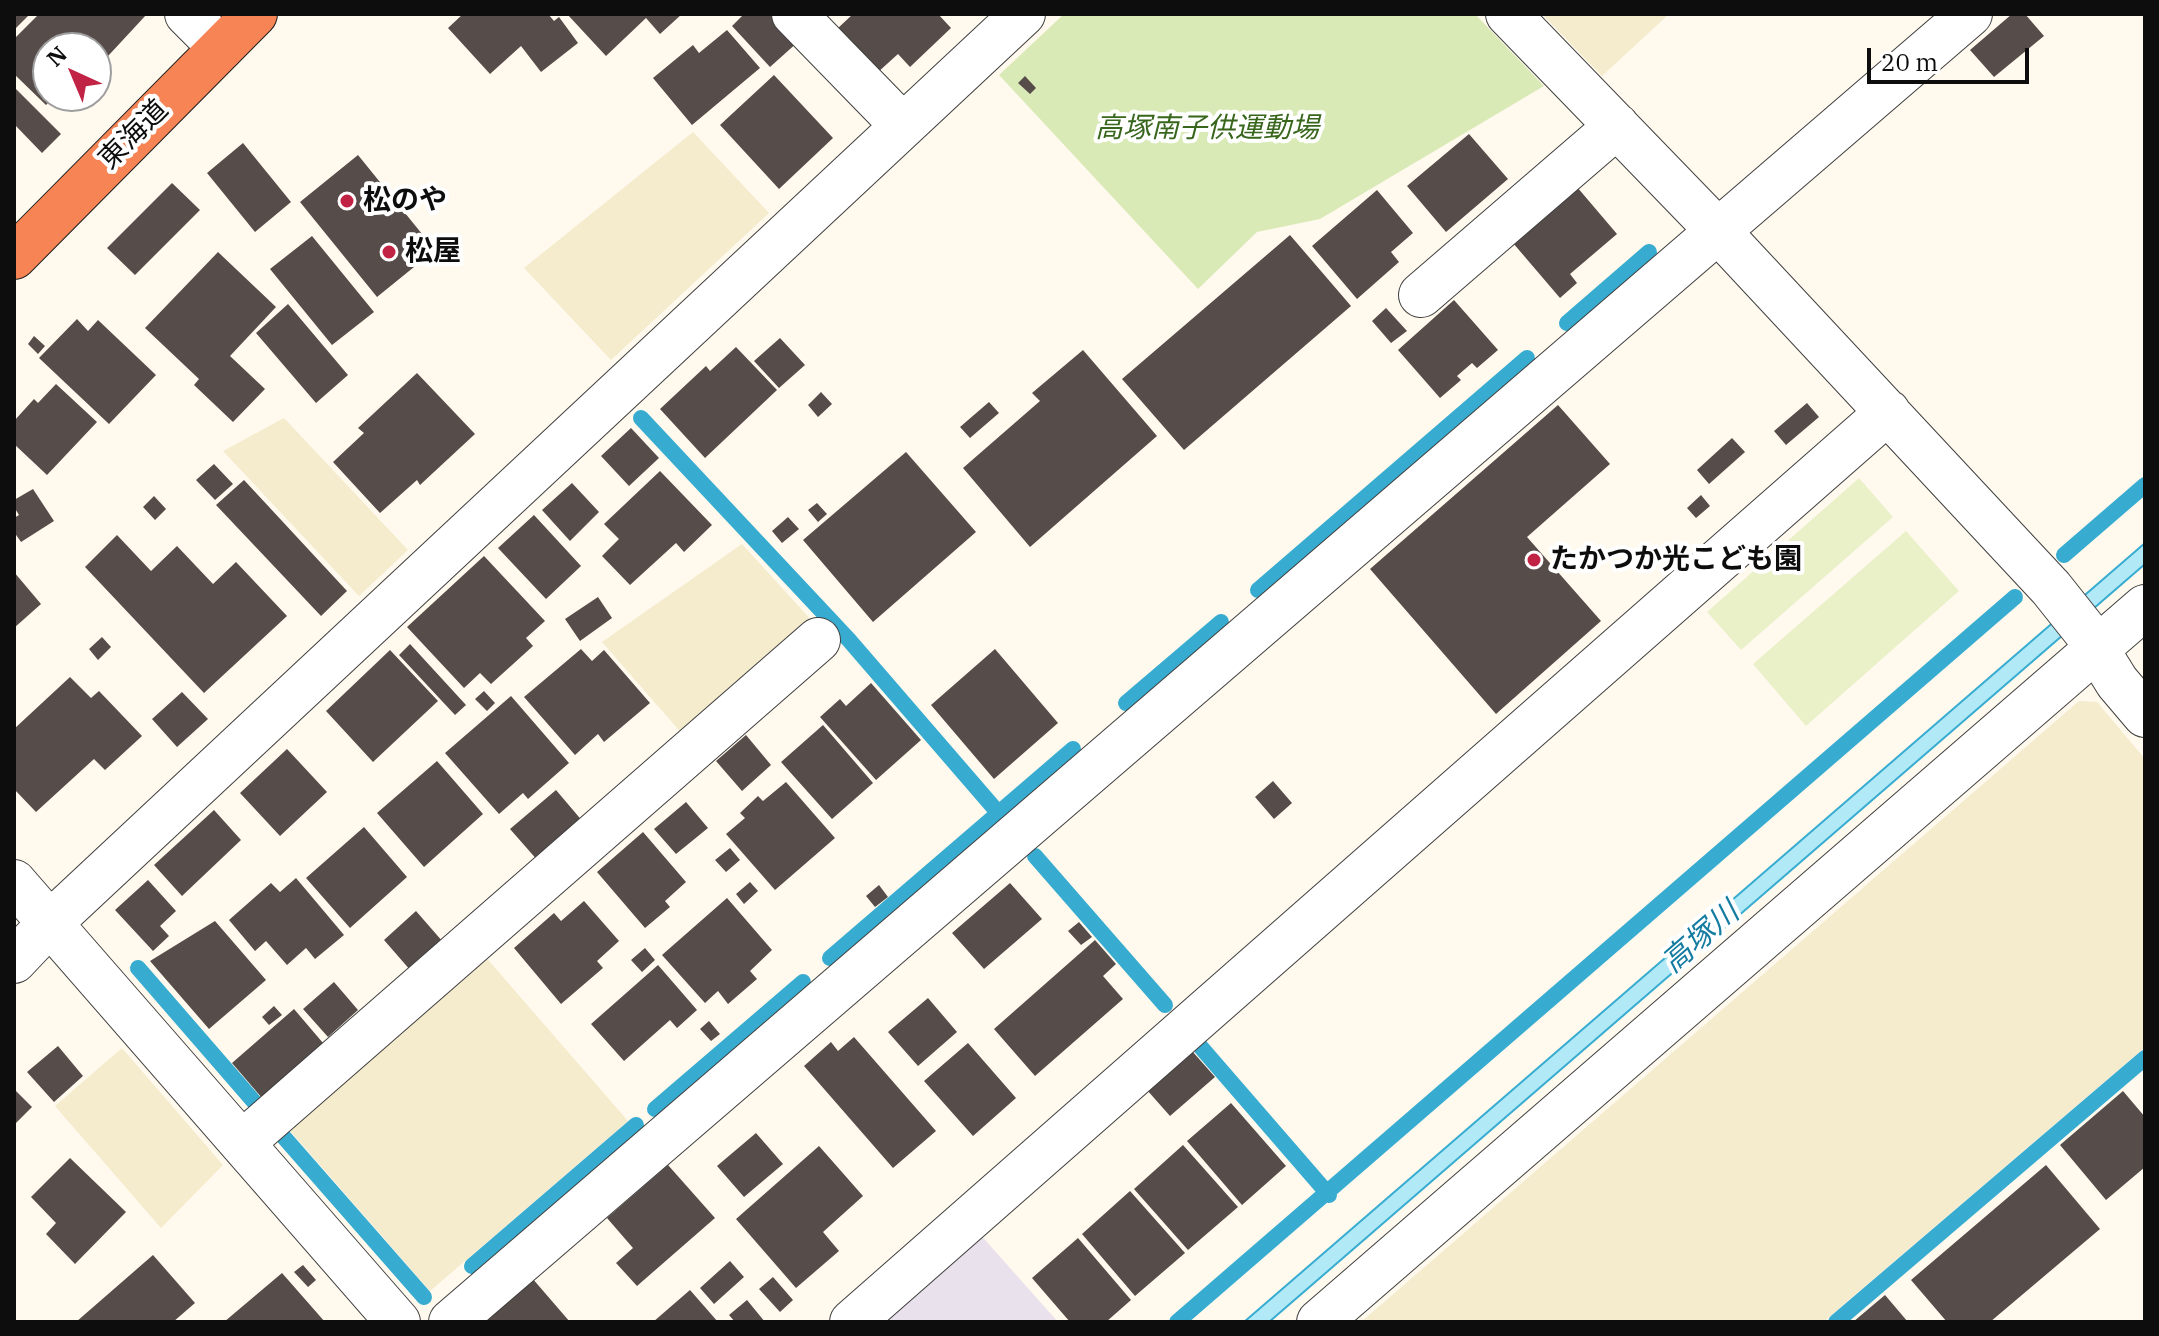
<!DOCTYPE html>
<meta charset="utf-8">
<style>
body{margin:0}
#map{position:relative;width:2159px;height:1336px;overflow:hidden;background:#fff9ee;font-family:"IBM Plex Serif",serif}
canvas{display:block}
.frame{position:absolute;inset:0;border:16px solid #0d0d0d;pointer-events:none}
.north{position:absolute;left:32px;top:32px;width:80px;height:80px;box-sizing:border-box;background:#fff;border:2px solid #9e9e9e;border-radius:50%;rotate:316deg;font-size:22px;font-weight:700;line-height:32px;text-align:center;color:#0d0d0d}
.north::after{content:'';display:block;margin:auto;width:28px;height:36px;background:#c02344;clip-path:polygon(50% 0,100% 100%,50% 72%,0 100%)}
.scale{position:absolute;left:1867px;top:48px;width:162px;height:36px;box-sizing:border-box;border:4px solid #0d0d0d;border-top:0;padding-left:10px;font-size:24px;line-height:28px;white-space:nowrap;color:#0d0d0d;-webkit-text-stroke:6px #fff;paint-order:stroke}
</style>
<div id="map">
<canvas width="2159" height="1336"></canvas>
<div class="frame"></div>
<div class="north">N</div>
<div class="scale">20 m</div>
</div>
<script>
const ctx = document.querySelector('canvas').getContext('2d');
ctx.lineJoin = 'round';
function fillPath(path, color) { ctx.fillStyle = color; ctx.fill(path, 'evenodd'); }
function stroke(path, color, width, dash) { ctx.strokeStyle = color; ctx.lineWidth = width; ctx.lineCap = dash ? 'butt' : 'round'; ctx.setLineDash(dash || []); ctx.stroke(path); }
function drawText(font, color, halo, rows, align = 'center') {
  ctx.font = font + ' "IBM Plex Serif","Noto Sans JP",serif'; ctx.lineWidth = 8; ctx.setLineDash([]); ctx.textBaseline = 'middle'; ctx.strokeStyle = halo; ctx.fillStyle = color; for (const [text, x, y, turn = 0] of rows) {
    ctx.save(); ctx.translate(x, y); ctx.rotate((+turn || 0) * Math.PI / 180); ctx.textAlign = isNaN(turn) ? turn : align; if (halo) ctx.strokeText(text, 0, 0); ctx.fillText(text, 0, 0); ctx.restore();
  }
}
const industrial = new Path2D(`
 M 978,1232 L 1058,1322 L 876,1322 Z`);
const farmland = new Path2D(`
 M 1542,14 L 1669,14 L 1602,76 Z
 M 693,132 L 769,213 L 611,360 L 524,268 Z
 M 284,418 L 408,550 L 359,596 L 223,451 Z
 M 742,544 L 814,623 L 684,736 L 602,642 Z
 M 2079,701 L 2097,702 L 2145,759 L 2145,1047 L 1823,1322 L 1361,1322 Z
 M 483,954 L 628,1121 L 430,1291 L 286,1126 Z
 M 122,1048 L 223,1165 L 161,1228 L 55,1106 Z`);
const green = new Path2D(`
 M 1064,14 L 1475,14 L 1544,86 L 1320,219 L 1257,232 L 1198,289 L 999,75 Z`);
const pitch = new Path2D(`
 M 1859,478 L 1893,517 L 1741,650 L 1707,612 Z
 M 1906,531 L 1959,591 L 1806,726 L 1753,664 Z`);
const water = new Path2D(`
 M 2145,543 L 2145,564 L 1269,1322 L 1244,1322 Z`);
const stream = new Path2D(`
 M 1567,323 L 1649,252
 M 641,418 L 849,640 L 1001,816
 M 2064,555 L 2145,485
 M 1258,590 L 1527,358
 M 1126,703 L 1221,622
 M 1035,856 L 1165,1005
 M 830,958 L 1073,749
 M 138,968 L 256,1104
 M 1199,1045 L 1329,1195
 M 655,1109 L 803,982
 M 282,1135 L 424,1297
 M 472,1266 L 636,1125
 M 1177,1322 L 2015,597
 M 1836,1322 L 2145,1058`);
const building = new Path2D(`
 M 14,14 L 30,14 L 14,30 Z
 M 39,14 L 147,14 L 96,69 L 96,48 L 48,48 L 48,96 L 55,96 L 46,105 L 14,74 L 14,39 Z
 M 463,14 L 548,14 L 554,21 L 559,17 L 578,43 L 541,72 L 521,46 L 490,74 L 448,28 Z
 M 567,14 L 682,14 L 660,34 L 646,18 L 606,56 Z
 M 744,14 L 774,14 L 799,41 L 770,67 L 732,26 Z
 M 853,14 L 938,14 L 951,28 L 910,67 L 898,54 L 877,73 L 837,29 Z
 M 2012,14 L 2025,14 L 2044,36 L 1994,77 L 1970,50 Z
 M 727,30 L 760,68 L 692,125 L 653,78 L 693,45 L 699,53 Z
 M 774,75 L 833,138 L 779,189 L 720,125 Z
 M 1025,76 L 1036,88 L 1030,94 L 1018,83 Z
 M 14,87 L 61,134 L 42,153 L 14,124 Z
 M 1469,134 L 1508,179 L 1446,232 L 1407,186 Z
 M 243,143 L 291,202 L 255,232 L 207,173 Z
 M 358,155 L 435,250 L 377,297 L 300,202 Z
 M 172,183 L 200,210 L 135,275 L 107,248 Z
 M 1577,187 L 1617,234 L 1570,274 L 1577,283 L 1560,298 L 1513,243 Z
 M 1377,190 L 1413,233 L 1391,252 L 1399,262 L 1357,299 L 1312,246 Z
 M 1290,235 L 1351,306 L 1184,450 L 1122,379 Z
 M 312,236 L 374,312 L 332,345 L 270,269 Z
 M 218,252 L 276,307 L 230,356 L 265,389 L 233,422 L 194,385 L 199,379 L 145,328 Z
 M 1454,300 L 1498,350 L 1477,368 L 1472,363 L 1457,376 L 1461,380 L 1440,398 L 1398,350 Z
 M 288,304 L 348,375 L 316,403 L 256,333 Z
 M 1386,308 L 1407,331 L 1391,343 L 1372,321 Z
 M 77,319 L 88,331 L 98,320 L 156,375 L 109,424 L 39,358 Z
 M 34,336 L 45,346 L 38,354 L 28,344 Z
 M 780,338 L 805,365 L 779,388 L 754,361 Z
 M 736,347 L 777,390 L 705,458 L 660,409 L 706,366 L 710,371 Z
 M 1083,350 L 1157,436 L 1030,547 L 963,468 L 1040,401 L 1032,393 Z
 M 417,373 L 475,434 L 420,485 L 417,480 L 380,513 L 333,462 L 364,433 L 358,428 Z
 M 56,384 L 97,422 L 47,475 L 14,444 L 14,421 L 34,399 L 38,403 Z
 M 821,392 L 832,404 L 818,417 L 808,405 Z
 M 989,402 L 999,413 L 970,438 L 960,427 Z
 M 1807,403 L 1819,417 L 1786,445 L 1774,431 Z
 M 1558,405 L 1610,464 L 1527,537 L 1601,621 L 1496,714 L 1370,569 Z
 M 631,428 L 659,458 L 629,486 L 601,456 Z
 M 1732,438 L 1745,452 L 1709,484 L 1697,470 Z
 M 906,452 L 976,532 L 873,622 L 803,540 Z
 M 214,464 L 233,484 L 215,500 L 196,480 Z
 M 660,471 L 712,525 L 684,552 L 676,543 L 630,585 L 602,556 L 619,539 L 604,524 Z
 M 244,480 L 347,591 L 321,616 L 216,505 Z
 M 572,483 L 599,512 L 570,541 L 542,510 Z
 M 33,489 L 54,521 L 21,542 L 14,532 L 14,518 L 19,515 L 14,507 L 14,500 Z
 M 1701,495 L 1710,506 L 1696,518 L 1687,508 Z
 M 154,496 L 166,509 L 155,520 L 143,507 Z
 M 817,503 L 827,514 L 818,522 L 808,510 Z
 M 534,515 L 581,566 L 546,599 L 498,548 Z
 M 788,517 L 799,529 L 782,543 L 772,531 Z
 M 117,535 L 151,571 L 177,546 L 213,584 L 236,562 L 287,616 L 204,693 L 85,567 Z
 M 484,556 L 545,621 L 526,638 L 533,646 L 491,684 L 480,673 L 464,688 L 407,627 Z
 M 14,572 L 41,604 L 14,628 Z
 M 598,597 L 612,618 L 580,641 L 565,619 Z
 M 102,637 L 111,647 L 98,660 L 89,649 Z
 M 410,644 L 466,705 L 455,715 L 399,655 Z
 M 581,649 L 592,661 L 604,650 L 650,703 L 604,742 L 598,734 L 575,755 L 524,697 Z
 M 995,649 L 1058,723 L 994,779 L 931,705 Z
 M 390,650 L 438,701 L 373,762 L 326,711 Z
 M 70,677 L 91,698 L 99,691 L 142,736 L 105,770 L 94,759 L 36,812 L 14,789 L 14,729 Z
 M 871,683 L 921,740 L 876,780 L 820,717 L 840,699 L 846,706 Z
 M 484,691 L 495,703 L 487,711 L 475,699 Z
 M 182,692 L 208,719 L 177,747 L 152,719 Z
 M 511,696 L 569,763 L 528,799 L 523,793 L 499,814 L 445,753 Z
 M 823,725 L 873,783 L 832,819 L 781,762 Z
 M 746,735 L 771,765 L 742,791 L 716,761 Z
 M 287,749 L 327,792 L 280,836 L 240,793 Z
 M 437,761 L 483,814 L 424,867 L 377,813 Z
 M 1273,781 L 1292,803 L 1274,819 L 1255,797 Z
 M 786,782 L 835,838 L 775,890 L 726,834 L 745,818 L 740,813 L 758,796 L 763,801 Z
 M 556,790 L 584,823 L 539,862 L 510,829 Z
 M 686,802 L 708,828 L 676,854 L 654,829 Z
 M 214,810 L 241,840 L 182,896 L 154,865 Z
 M 364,827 L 407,877 L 350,928 L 306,878 Z
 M 643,832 L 686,882 L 665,901 L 670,907 L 645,928 L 597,872 Z
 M 730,848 L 740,860 L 726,872 L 715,860 Z
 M 296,878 L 344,935 L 315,959 L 306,948 L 287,965 L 266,941 L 255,951 L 229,920 L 271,883 L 280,892 Z
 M 148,880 L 176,911 L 160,926 L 169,936 L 153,951 L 115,910 Z
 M 750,882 L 758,891 L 744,904 L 736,894 Z
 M 1010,883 L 1042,919 L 984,969 L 952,933 Z
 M 879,885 L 888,897 L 875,907 L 866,896 Z
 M 727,898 L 772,950 L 750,971 L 757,979 L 728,1004 L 718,991 L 705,1003 L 662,955 Z
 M 584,901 L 619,941 L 597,961 L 603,968 L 561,1004 L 514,948 L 554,913 L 561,921 Z
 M 416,911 L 443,942 L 411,971 L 384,940 Z
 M 215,921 L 266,980 L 209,1029 L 150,961 Z
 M 1079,922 L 1092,937 L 1081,945 L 1068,931 Z
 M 1095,940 L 1116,964 L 1103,976 L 1123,999 L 1035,1076 L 994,1029 Z
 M 645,948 L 655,960 L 642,972 L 631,960 Z
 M 658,965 L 697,1010 L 677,1028 L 670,1020 L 624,1061 L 591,1024 Z
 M 334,982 L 358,1010 L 328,1037 L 303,1009 Z
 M 928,998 L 957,1032 L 918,1066 L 888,1032 Z
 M 274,1006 L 282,1015 L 269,1025 L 262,1017 Z
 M 294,1009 L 323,1043 L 262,1098 L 232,1063 Z
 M 709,1021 L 720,1034 L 711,1041 L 700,1029 Z
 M 854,1037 L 936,1131 L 893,1168 L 804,1066 L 831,1042 L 838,1051 Z
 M 968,1043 L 1016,1098 L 973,1136 L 924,1081 Z
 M 58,1046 L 83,1076 L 54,1102 L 27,1072 Z
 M 1192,1051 L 1215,1077 L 1170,1116 L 1147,1090 Z
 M 14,1089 L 32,1107 L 14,1125 Z
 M 2123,1091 L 2145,1117 L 2145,1167 L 2106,1200 L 2060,1145 Z
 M 1231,1103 L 1286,1166 L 1242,1205 L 1187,1141 Z
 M 756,1133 L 783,1164 L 744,1197 L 717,1166 Z
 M 1183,1145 L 1238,1207 L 1188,1250 L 1134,1189 Z
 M 819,1146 L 863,1196 L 823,1232 L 839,1251 L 796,1288 L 736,1219 Z
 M 70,1158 L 126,1212 L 75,1264 L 46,1234 L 56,1223 L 31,1197 Z
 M 668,1165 L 715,1218 L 637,1286 L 616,1263 L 633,1248 L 607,1218 Z
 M 2046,1165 L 2100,1229 L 1990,1322 L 1947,1322 L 1911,1280 Z
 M 1130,1191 L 1185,1253 L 1135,1296 L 1082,1234 Z
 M 1078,1238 L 1131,1300 L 1106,1322 L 1070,1322 L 1032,1278 Z
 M 153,1255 L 195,1303 L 173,1322 L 76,1322 Z
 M 730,1261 L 744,1277 L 714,1304 L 700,1288 Z
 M 303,1265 L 316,1280 L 308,1287 L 294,1272 Z
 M 282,1273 L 325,1322 L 224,1322 Z
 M 773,1277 L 793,1300 L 780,1312 L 759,1289 Z
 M 532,1278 L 570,1322 L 481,1322 Z
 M 690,1290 L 718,1322 L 653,1322 Z
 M 1885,1295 L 1908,1322 L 1853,1322 Z
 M 747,1300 L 765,1322 L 735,1322 L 729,1315 Z`);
const minor = new Path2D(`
 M 187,14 L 221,48
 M 794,14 L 903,126
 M 1508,14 L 1718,231 L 2051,588 L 2086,632 L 2117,682 L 2145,715
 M 1421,295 L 1617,126
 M 14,882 L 398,1322
 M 14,961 L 50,923 L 1023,14
 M 242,1143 L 818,640
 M 451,1322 L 1970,14
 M 852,1322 L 1888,412
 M 1319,1322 L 2145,607`);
const highway = new Path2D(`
 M 14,257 L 255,14`);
const markers = [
 [347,201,8,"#c02344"],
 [389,252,8,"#c02344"],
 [1534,560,8,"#c02344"]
];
const parkNames = [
 ["高塚南子供運動場",1207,129]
];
const streetNames = [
 ["東海道",134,135,-45]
];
const poiNames = [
 ["松のや",363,201],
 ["松屋",405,252],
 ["たかつか光こども園",1550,560]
];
const waterNames = [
 ["高塚川",1701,938,-41]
];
fillPath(industrial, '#e9e1ec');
fillPath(farmland, '#f5ebcd');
fillPath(green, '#daeab7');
fillPath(pitch, '#eaf1c9');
fillPath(water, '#b1e9f7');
stroke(water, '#37acd0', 2);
stroke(stream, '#37acd0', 16);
fillPath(building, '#564c49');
stroke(minor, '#404040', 46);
stroke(highway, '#1e1e1e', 46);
stroke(minor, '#fff', 44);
stroke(highway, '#f78454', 44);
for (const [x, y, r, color] of markers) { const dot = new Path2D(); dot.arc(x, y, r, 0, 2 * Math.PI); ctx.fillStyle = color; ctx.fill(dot); stroke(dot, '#fff', 3); }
drawText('italic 28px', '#38661c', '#fff', parkNames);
drawText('28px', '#0d0d0d', '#fff', streetNames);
drawText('bold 28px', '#0d0d0d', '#fff', poiNames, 'left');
drawText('italic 30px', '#147ba1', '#fff', waterNames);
</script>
